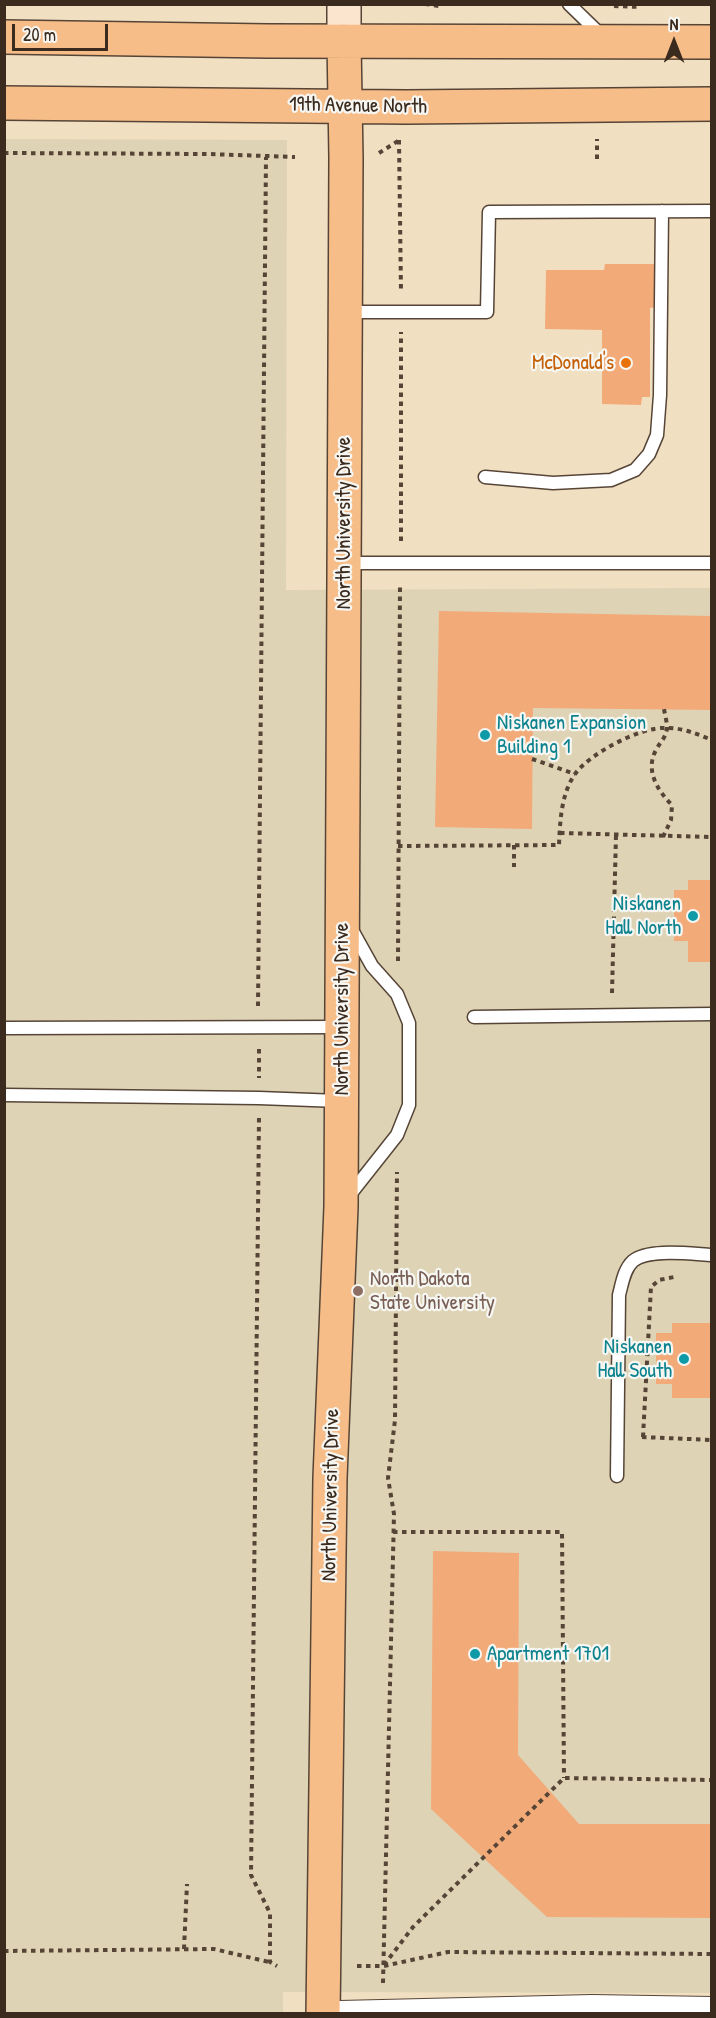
<!DOCTYPE html>
<style>
body{margin:0}
#map{position:relative;width:716px;height:2018px;overflow:hidden;background:#f1dfc2;font-family:"Patrick Hand",sans-serif}
canvas{display:block}
.frame{position:absolute;inset:0;border:6px solid #3b2a1e;pointer-events:none}
.north{position:absolute;left:644px;top:12px;width:60px;height:60px;-webkit-text-stroke:4px #f6f6f2;paint-order:stroke;rotate:0deg;font-size:16px;font-weight:700;line-height:24px;text-align:center;color:#3b2a1e}
.north::after{content:'';display:block;margin:auto;width:21px;height:27px;background:#3b2a1e;clip-path:polygon(50% 0,100% 100%,50% 72%,0 100%)}
.scale{position:absolute;left:12px;top:24px;width:96px;height:27px;box-sizing:border-box;border:3px solid #3b2a1e;border-top:0;padding-left:8px;font-size:18px;line-height:21px;white-space:nowrap;color:#3b2a1e;-webkit-text-stroke:4px #f6f6f2;paint-order:stroke}
</style>
<div id="map">
<canvas width="716" height="2018"></canvas>
<div class="frame"></div>
<div class="north">N</div>
<div class="scale">20 m</div>
</div>
<script>
const ctx = document.querySelector('canvas').getContext('2d');
ctx.lineJoin = 'round';
function fillPath(path, color) { ctx.fillStyle = color; ctx.fill(path, 'evenodd'); }
function stroke(path, color, width, dash) { ctx.strokeStyle = color; ctx.lineWidth = width; ctx.lineCap = dash ? 'butt' : 'round'; ctx.setLineDash(dash || []); ctx.stroke(path); }
function drawText(font, color, halo, rows, align = 'center') {
  ctx.font = font + ' "Patrick Hand",sans-serif'; ctx.lineWidth = 4.5; ctx.setLineDash([]); ctx.textBaseline = 'middle'; ctx.strokeStyle = halo; ctx.fillStyle = color; for (const [text, x, y, turn = 0] of rows) {
    ctx.save(); ctx.translate(x, y); ctx.rotate((+turn || 0) * Math.PI / 180); ctx.textAlign = isNaN(turn) ? turn : align; if (halo) ctx.strokeText(text, 0, 0); ctx.fillText(text, 0, 0); ctx.restore();
  }
}
const built = new Path2D(`
 M 5,139 L 287,140 L 286,590 L 711,588 L 711,1993 L 283,1992 L 283,2013 L 5,2014 Z`);
const building = new Path2D(`
 M 605,264 L 656,264 L 657,307 L 650,308 L 650,397 L 642,397 L 641,405 L 602,404 L 602,330 L 545,329 L 546,270 L 604,270 Z
 M 439,611 L 712,616 L 712,710 L 533,708 L 532,829 L 435,827 Z
 M 688,880 L 712,880 L 712,962 L 688,962 L 688,941 L 674,941 L 674,890 L 688,890 Z
 M 672,1323 L 712,1323 L 712,1398 L 672,1398 L 672,1384 L 656,1384 L 656,1333 L 672,1333 Z
 M 433,1551 L 519,1553 L 518,1755 L 579,1824 L 712,1824 L 712,1918 L 547,1917 L 431,1809 Z`);
const path = new Path2D(`
 M 425,4 L 439,6
 M 614,6 L 640,7
 M 399,140 L 401,292
 M 4,153 L 208,154 L 295,157
 M 379,153 L 398,141
 M 597,159 L 597,139
 M 401,541 L 401,332
 M 532,759 L 575,774
 M 560,833 L 712,837
 M 663,837 L 671,820 L 672,805 C 657,790 645,770 656,750 C 660,742 666,738 667,728 C 667,722 665,715 664,709
 M 514,845 L 514,867
 M 398,846 L 559,845 C 560,822 561,794 575,774 C 590,753 642,726 667,728 C 683,728 697,734 712,740
 M 398,961 L 400,584
 M 612,993 L 616,835
 M 258,1006 L 266,157
 M 259,1049 L 259,1078
 M 259,1118 L 251,1875 L 270,1913 L 270,1962 L 277,1966
 M 642,1437 L 712,1440
 M 643,1437 L 651,1287 L 659,1280 L 674,1277
 M 393,1532 L 562,1532 L 564,1778
 M 184,1949 L 187,1884
 M 4,1951 L 214,1949 L 269,1962
 M 384,1965 L 413,1927 L 564,1778 L 712,1780
 M 357,1966 L 384,1966 L 448,1952 L 712,1954
 M 383,1983 L 394,1514 L 388,1478 L 395,1420 L 397,1172`);
const service = new Path2D(`
 M 569,4 L 602,36
 M 348,312 L 487,312 L 489,212 L 712,211
 M 485,477 L 553,483 L 611,480 L 635,470 L 649,454 L 657,435 L 660,395 L 662,211
 M 347,563 L 712,563
 M 474,1017 L 712,1014
 M 4,1028 L 341,1027
 M 4,1095 L 259,1098 L 339,1101
 M 348,1197 L 397,1135 L 409,1105 L 409,1023 L 397,994 L 372,966 L 352,930
 M 617,1476 L 619,1295 C 622,1284 624,1269 633,1261 C 648,1248 692,1254 712,1255`);
const minor = new Path2D(`
 M 340,2014 L 592,2008 L 712,2010`);
const secondary = new Path2D(`
 M 344,41 L 344,4`);
const primary = new Path2D(`
 M 4,37 L 268,41 L 712,42
 M 4,103 L 406,107 L 712,104
 M 323,2014 L 330,1478 L 341,1207 L 346,158 L 344,41`);
const markers = [
 [626,363,6,"#e8710a"],
 [485,735,6,"#0f9aa8"],
 [693,916,6,"#0f9aa8"],
 [358,1291,6,"#8d6e63"],
 [684,1359,6,"#0f9aa8"],
 [475,1654,6,"#0f9aa8"]
];
const streetNames = [
 ["19th Avenue North",358,106,1],
 ["North University Drive",344,523,-90],
 ["North University Drive",342,1009,-90],
 ["North University Drive",331,1495,-89]
];
const foodNames = [
 ["McDonald's",614,363]
];
const cultureNames = [
 ["Niskanen Expansion",497,723],
 ["Building 1",497,747],
 ["Niskanen",681,904,"right"],
 ["Hall North",681,928,"right"],
 ["Niskanen",672,1347,"right"],
 ["Hall South",672,1371,"right"],
 ["Apartment 1701",487,1654]
];
const educationNames = [
 ["North Dakota",370,1279],
 ["State University",370,1303]
];
fillPath(built, '#ded3b4');
fillPath(building, '#f3aa79');
stroke(service, '#564537', 15);
stroke(minor, '#564537', 28);
stroke(secondary, '#564537', 36);
stroke(primary, '#564537', 36);
stroke(path, '#564537', 4, [4.5, 4.5]);
stroke(service, '#fff', 12);
stroke(minor, '#fff', 26);
stroke(secondary, '#fce5cf', 33);
stroke(primary, '#f7bd88', 33);
for (const [x, y, r, color] of markers) { const dot = new Path2D(); dot.arc(x, y, r, 0, 2 * Math.PI); ctx.fillStyle = color; ctx.fill(dot); stroke(dot, '#f6f6f2', 2); }
drawText('21px', '#3b2a1e', '#f6f6f2', streetNames);
drawText('21px', '#c56008', '#f6f6f2', foodNames, 'right');
drawText('21px', '#0d838f', '#f6f6f2', cultureNames, 'left');
drawText('21px', '#785e54', '#f6f6f2', educationNames, 'left');
</script>
